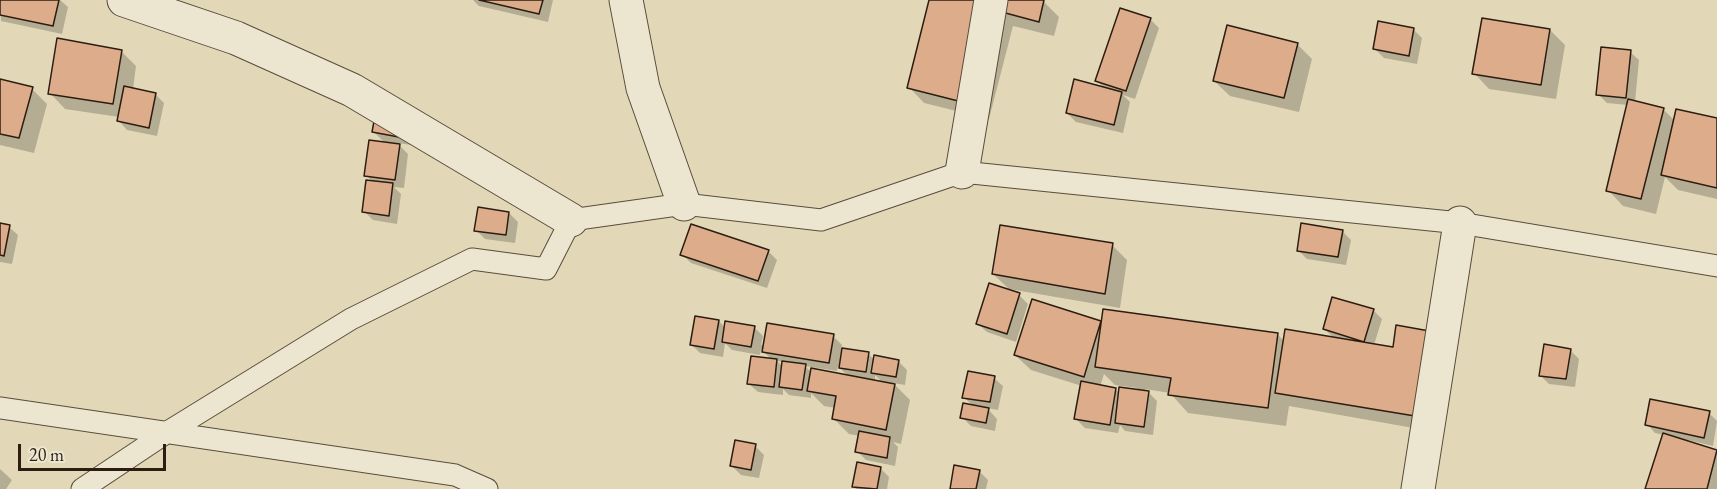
<!DOCTYPE html>
<style>
body{margin:0}
#map{position:relative;width:1717px;height:489px;overflow:hidden;background:#e2d8b8;font-family:"EB Garamond",serif}
canvas{display:block}
.scale{position:absolute;left:18px;top:444px;width:148px;height:27px;box-sizing:border-box;border:3px solid #2d1d11;border-top:0;padding-left:8px;font-size:18px;line-height:21px;white-space:nowrap;color:#2d1d11;-webkit-text-stroke:4px #ece6d1;paint-order:stroke}
</style>
<div id="map">
<canvas width="1717" height="489"></canvas>
<div class="scale">20 m</div>
</div>
<script>
const ctx = document.querySelector('canvas').getContext('2d');
ctx.lineJoin = 'round';
function fillPath(path, color) { ctx.fillStyle = color; ctx.fill(path, 'evenodd'); }
function stroke(path, color, width, dash) { ctx.strokeStyle = color; ctx.lineWidth = width; ctx.lineCap = dash ? 'butt' : 'round'; ctx.setLineDash(dash || []); ctx.stroke(path); }
const shadow = new Path2D(`
 M 0,0 L 60,0 L 68,7 L 62,34 L 1,21 Z
 M 473,0 L 553,0 L 548,22 L 479,6 Z
 M 931,0 L 1037,0 L 1044,2 L 1059,17 L 1054,36 L 1013,26 L 989,119 L 924,103 L 909,87 Z
 M 1150,19 L 1159,28 L 1135,99 L 1123,95 L 1130,102 L 1123,133 L 1076,122 L 1067,113 L 1105,89 L 1096,80 Z
 M 1413,29 L 1422,38 L 1417,64 L 1384,58 L 1375,49 Z
 M 1550,30 L 1565,45 L 1556,99 L 1489,89 L 1474,73 Z
 M 1297,44 L 1312,59 L 1299,112 L 1230,96 L 1214,81 Z
 M 121,51 L 136,66 L 133,89 L 155,94 L 164,103 L 157,136 L 127,130 L 119,121 L 119,117 L 65,109 L 50,93 Z
 M 1630,52 L 1639,60 L 1635,102 L 1663,109 L 1675,121 L 1717,120 L 1717,199 L 1678,190 L 1665,177 L 1656,214 L 1623,206 L 1608,190 L 1628,105 L 1607,103 L 1598,94 Z
 M 0,80 L 32,89 L 47,104 L 34,153 L 0,145 Z
 M 417,121 L 412,145 L 397,143 L 408,154 L 404,188 L 394,187 L 401,194 L 397,224 L 373,220 L 364,211 L 373,182 L 366,175 L 385,143 L 373,131 Z
 M 509,213 L 518,222 L 515,243 L 485,239 L 476,230 Z
 M 0,225 L 9,227 L 18,235 L 12,264 L 0,262 Z
 M 1342,231 L 1351,240 L 1346,265 L 1307,259 L 1298,250 Z
 M 1112,245 L 1127,260 L 1120,308 L 1009,289 L 993,274 Z
 M 768,251 L 777,260 L 767,288 L 691,263 L 682,254 Z
 M 1019,295 L 1028,304 L 1016,342 L 987,332 L 978,324 Z
 M 1033,301 L 1103,325 L 1105,311 L 1278,335 L 1285,342 L 1334,338 L 1324,329 L 1373,310 L 1382,319 L 1374,345 L 1436,432 L 1289,406 L 1286,426 L 1188,413 L 1170,393 L 1145,389 L 1157,401 L 1153,435 L 1125,431 L 1120,425 L 1118,433 L 1085,428 L 1076,419 L 1082,386 L 1031,370 L 1015,355 ZM 1104,374 L 1115,385 L 1137,388 L 1137,391 L 1120,394 L 1116,390 L 1100,387 Z
 M 719,321 L 725,328 L 754,327 L 763,336 L 761,345 L 833,336 L 842,345 L 841,349 L 868,354 L 875,360 L 898,361 L 907,370 L 905,385 L 893,383 L 910,400 L 901,444 L 893,442 L 898,447 L 895,466 L 866,460 L 857,451 L 860,436 L 849,434 L 834,419 L 836,408 L 824,406 L 811,393 L 811,398 L 789,395 L 783,389 L 783,395 L 758,392 L 749,384 L 772,360 L 761,349 L 760,355 L 732,350 L 725,343 L 723,357 L 700,353 L 691,344 ZM 777,361 L 784,362 L 783,367 ZM 805,366 L 837,371 L 838,366 L 849,377 L 812,373 ZM 875,375 L 883,383 L 875,381 Z
 M 1570,350 L 1579,359 L 1575,387 L 1549,384 L 1540,375 Z
 M 994,378 L 1003,386 L 998,410 L 987,408 L 997,419 L 995,431 L 971,426 L 962,417 L 974,407 L 964,397 Z
 M 1709,413 L 1717,421 L 1713,446 L 1688,440 L 1687,442 L 1717,452 L 1717,489 L 1646,489 L 1664,435 L 1655,433 L 1647,424 Z
 M 755,446 L 764,455 L 759,478 L 741,475 L 732,466 Z
 M 0,469 L 12,480 L 6,489 L 0,489 Z
 M 881,469 L 889,477 L 887,489 L 856,489 L 854,487 Z
 M 979,471 L 988,480 L 986,489 L 951,489 Z`);
const building = new Path2D(`
 M 0,0 L 59,0 L 53,26 L 0,15 Z
 M 479,0 L 543,0 L 539,14 Z
 M 929,0 L 1044,0 L 1039,22 L 998,11 L 974,105 L 907,88 Z
 M 1120,8 L 1151,18 L 1126,91 L 1095,81 Z
 M 1482,18 L 1550,29 L 1541,85 L 1472,74 Z
 M 1378,21 L 1414,28 L 1409,56 L 1373,49 Z
 M 1227,25 L 1298,43 L 1284,98 L 1213,81 Z
 M 57,38 L 122,50 L 113,104 L 48,94 Z
 M 1601,47 L 1631,50 L 1626,98 L 1596,95 Z
 M 0,79 L 33,87 L 19,138 L 0,134 Z
 M 1074,79 L 1122,92 L 1114,125 L 1066,113 Z
 M 124,86 L 156,93 L 149,128 L 117,121 Z
 M 1628,99 L 1664,108 L 1641,199 L 1606,191 Z
 M 377,105 L 404,138 L 372,132 Z
 M 1676,109 L 1717,118 L 1717,188 L 1661,175 Z
 M 369,140 L 400,144 L 395,180 L 364,176 Z
 M 366,180 L 393,183 L 389,216 L 362,212 Z
 M 478,207 L 509,212 L 506,235 L 474,231 Z
 M 0,223 L 10,225 L 4,256 L 0,255 Z
 M 1301,223 L 1343,230 L 1338,257 L 1297,251 Z
 M 691,224 L 769,250 L 758,281 L 680,255 Z
 M 1000,225 L 1113,243 L 1105,294 L 992,274 Z
 M 989,283 L 1020,293 L 1007,334 L 976,324 Z
 M 1332,297 L 1374,309 L 1364,342 L 1323,329 Z
 M 1032,299 L 1101,321 L 1084,377 L 1014,355 Z
 M 1103,309 L 1278,333 L 1268,408 L 1168,395 L 1171,378 L 1095,367 Z
 M 695,316 L 719,320 L 714,349 L 690,345 Z
 M 725,321 L 755,326 L 751,347 L 722,342 Z
 M 767,323 L 834,334 L 829,363 L 762,352 Z
 M 1396,325 L 1435,332 L 1421,417 L 1275,393 L 1285,329 L 1393,347 Z
 M 1544,344 L 1571,349 L 1566,379 L 1539,376 Z
 M 842,348 L 869,352 L 866,372 L 839,368 Z
 M 874,355 L 899,360 L 896,377 L 871,373 Z
 M 751,356 L 777,359 L 774,387 L 747,384 Z
 M 782,361 L 806,364 L 802,390 L 779,387 Z
 M 811,368 L 895,384 L 886,430 L 832,419 L 836,396 L 807,391 Z
 M 968,371 L 995,376 L 990,402 L 962,398 Z
 M 1081,381 L 1116,388 L 1110,425 L 1074,419 Z
 M 1119,387 L 1149,391 L 1144,427 L 1115,423 Z
 M 1650,399 L 1710,411 L 1704,438 L 1645,425 Z
 M 963,403 L 989,408 L 986,423 L 960,418 Z
 M 859,431 L 890,437 L 887,458 L 855,452 Z
 M 1663,433 L 1717,450 L 1707,489 L 1645,489 Z
 M 735,440 L 756,444 L 751,470 L 730,466 Z
 M 857,462 L 881,467 L 877,489 L 852,487 Z
 M 954,465 L 980,470 L 976,489 L 950,489 Z`);
const lane = new Path2D(`
 M 0,408 L 455,475 L 487,489
 M 82,489 L 166,433 L 351,319 L 472,259 L 546,269 L 571,220 L 684,204 L 821,220 L 962,172 L 1460,223 L 1717,266`);
const street = new Path2D(`
 M 124,0 L 236,38 L 352,90 L 571,220
 M 626,0 L 643,88 L 684,204
 M 962,172 L 991,0
 M 1418,489 L 1460,223`);
fillPath(shadow, '#0003');
fillPath(building, '#ddad8b');
stroke(building, '#2d1d11', 1.5);
stroke(lane, '#5a4c3b', 23);
stroke(street, '#5a4c3b', 35);
stroke(lane, '#ece6d1', 21);
stroke(street, '#ece6d1', 33);
</script>
